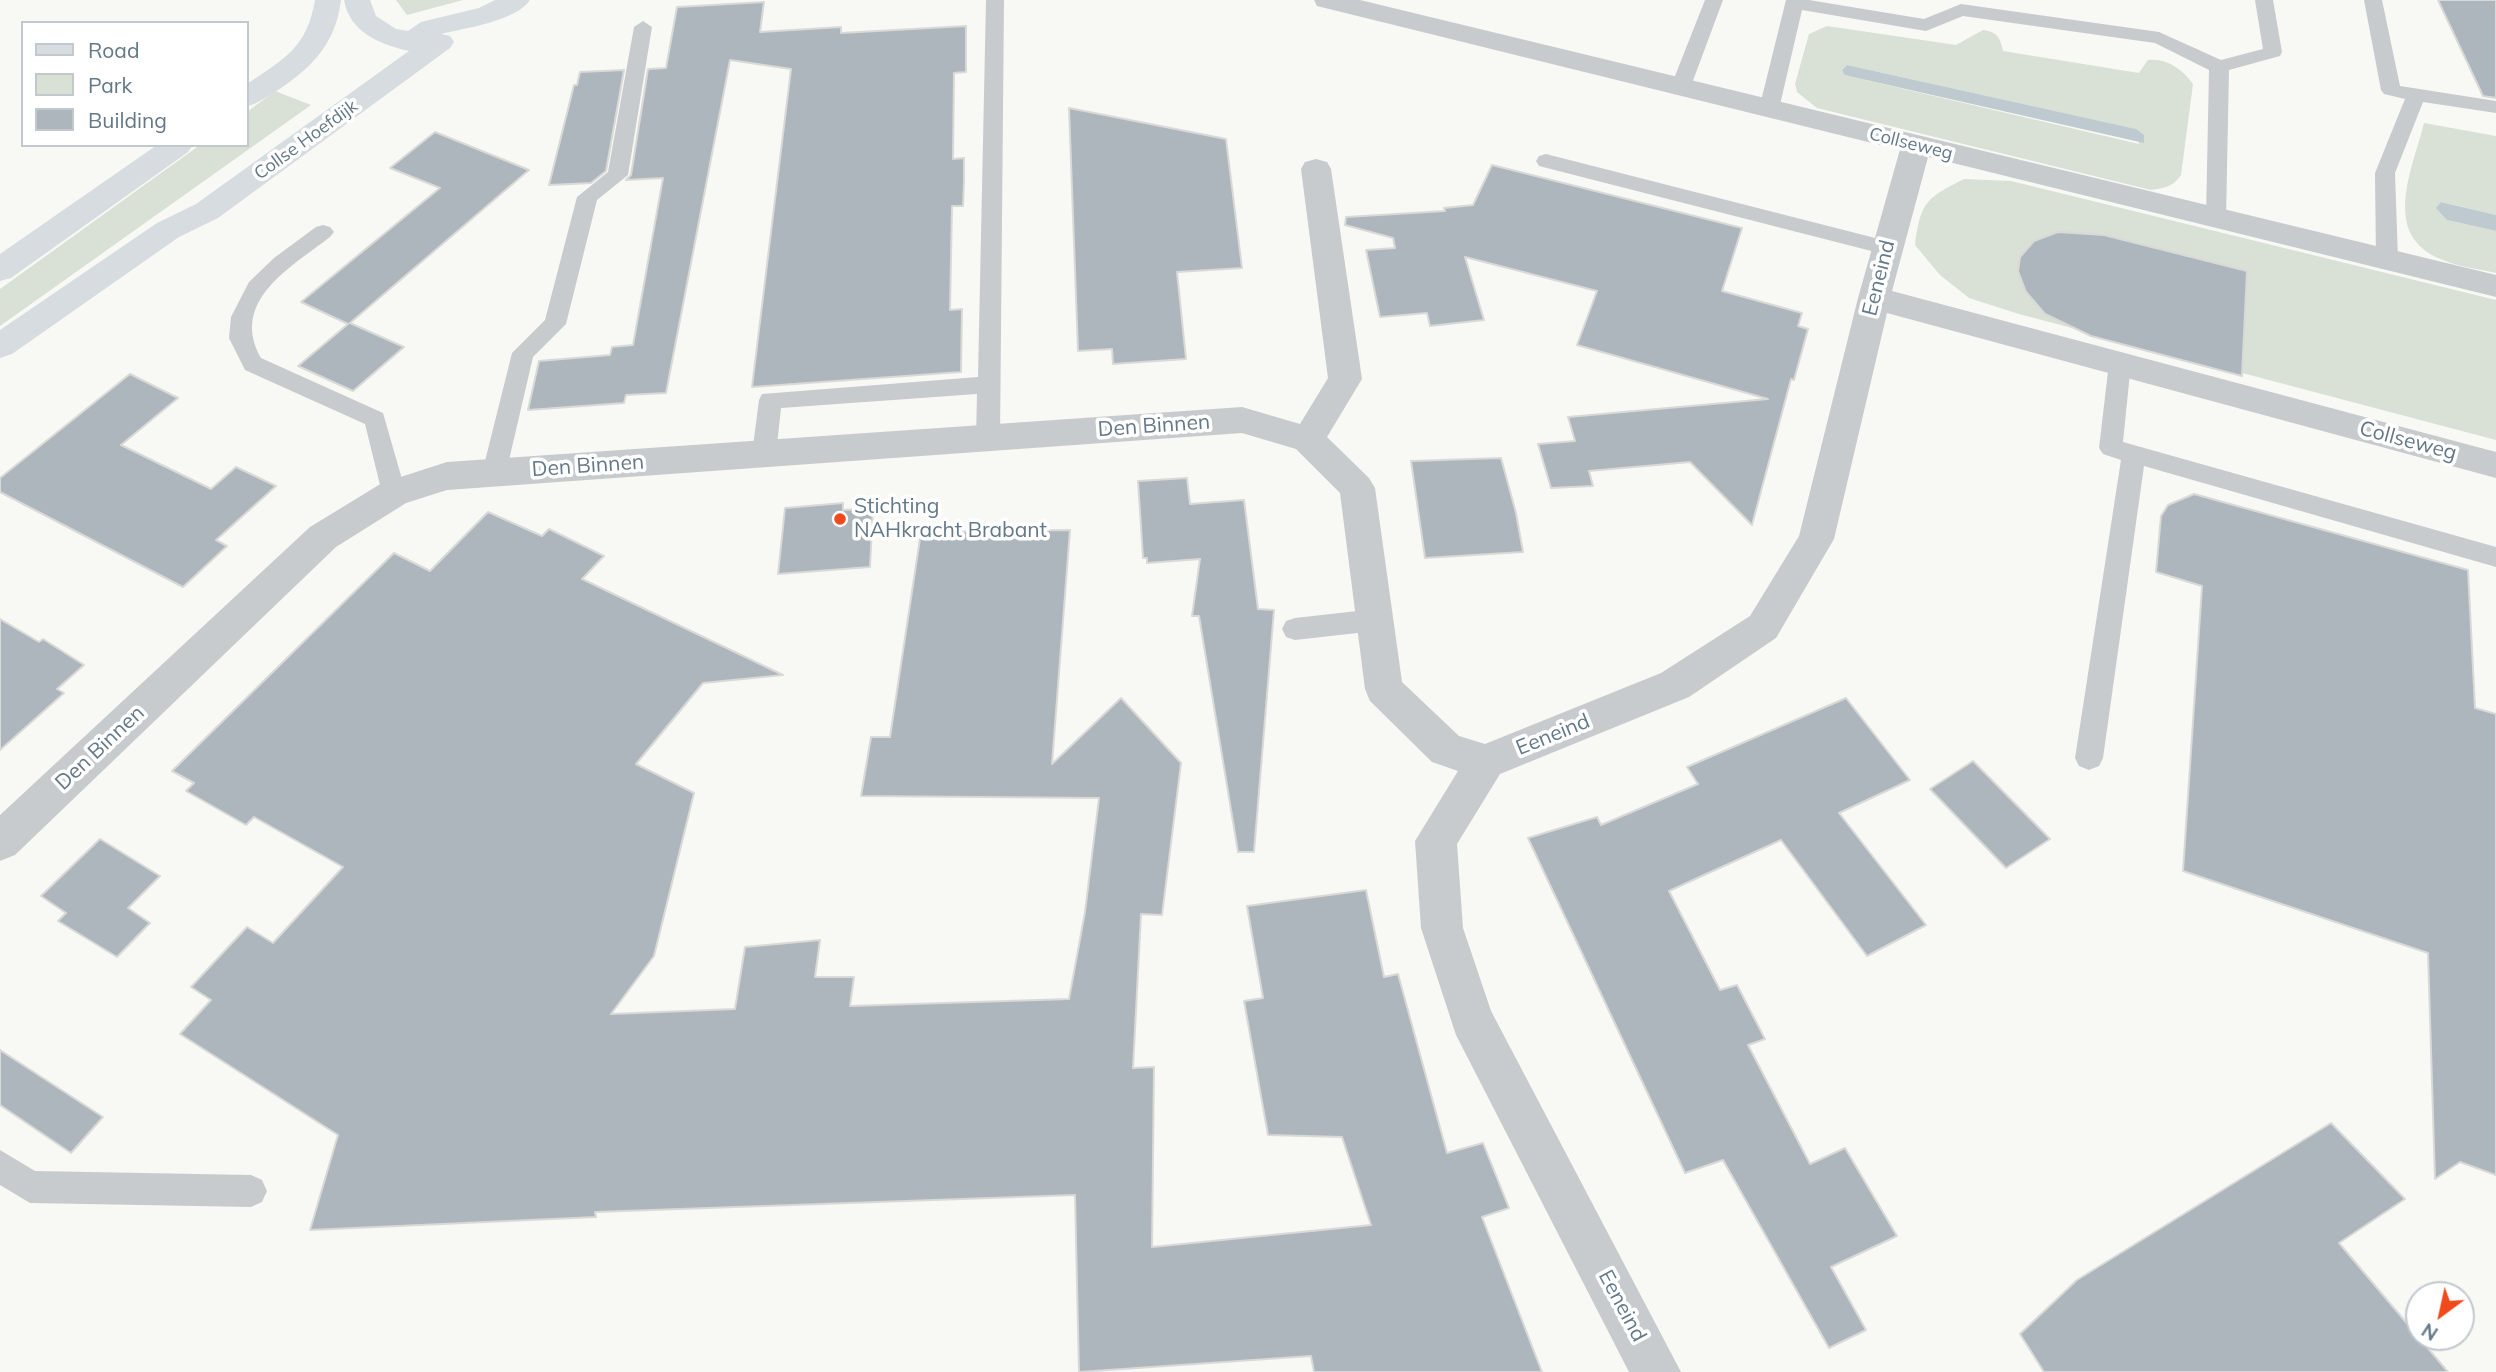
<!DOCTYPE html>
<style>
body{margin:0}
#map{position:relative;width:2496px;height:1372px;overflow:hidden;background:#f8f8f4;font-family:Mulish,sans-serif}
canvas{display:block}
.legend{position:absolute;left:21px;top:21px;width:228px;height:126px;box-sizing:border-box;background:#fff;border:2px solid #c1c9cf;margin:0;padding:9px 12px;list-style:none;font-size:21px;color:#647888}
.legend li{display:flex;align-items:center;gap:14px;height:35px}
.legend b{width:35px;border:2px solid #c1c9cf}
.north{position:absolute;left:2405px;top:1281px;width:70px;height:70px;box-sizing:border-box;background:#fff;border:2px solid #c1c9cf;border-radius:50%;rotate:213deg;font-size:19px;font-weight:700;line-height:28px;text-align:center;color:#647888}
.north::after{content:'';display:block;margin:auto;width:24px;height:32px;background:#f04a1c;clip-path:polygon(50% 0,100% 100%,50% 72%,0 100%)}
</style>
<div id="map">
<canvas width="2496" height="1372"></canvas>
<ul class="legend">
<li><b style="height:9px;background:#d6dce0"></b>Road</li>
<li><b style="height:19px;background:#d9e0d5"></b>Park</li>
<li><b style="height:19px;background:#adb6bc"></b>Building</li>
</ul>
<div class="north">N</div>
</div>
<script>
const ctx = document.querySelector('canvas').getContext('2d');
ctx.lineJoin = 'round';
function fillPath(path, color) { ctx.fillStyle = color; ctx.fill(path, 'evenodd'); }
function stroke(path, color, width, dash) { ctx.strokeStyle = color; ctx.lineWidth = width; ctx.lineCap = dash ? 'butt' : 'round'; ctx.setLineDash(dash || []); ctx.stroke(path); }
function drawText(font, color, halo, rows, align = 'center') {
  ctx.font = font + ' Mulish,sans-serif'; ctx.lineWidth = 7; ctx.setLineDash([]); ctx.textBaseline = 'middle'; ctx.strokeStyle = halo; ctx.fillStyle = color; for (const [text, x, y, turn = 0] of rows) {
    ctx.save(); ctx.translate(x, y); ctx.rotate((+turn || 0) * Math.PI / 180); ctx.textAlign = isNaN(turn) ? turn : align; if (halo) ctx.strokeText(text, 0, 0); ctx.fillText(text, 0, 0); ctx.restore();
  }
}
const green = new Path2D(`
 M 396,0 L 463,0 L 407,15 Z
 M 1827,26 L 1956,45 L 1983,30 C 1997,32 2000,37 2003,51 L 2139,73 L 2148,60 C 2167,58 2182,69 2193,84 L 2181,175 C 2173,187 2164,188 2151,190 L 1817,108 L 1797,92 L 1795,84 L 1809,34 ZM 1847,65 L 2135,129 L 2139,144 L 1844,75 L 1842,70 Z
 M 275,91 L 311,105 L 0,326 L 0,289 L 200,145 L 247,145 L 247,112 Z
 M 2424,123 L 2496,136 L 2496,215 L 2442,202 L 2447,220 L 2496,231 L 2496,273 C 2479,269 2460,267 2443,260 C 2380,236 2412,171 2424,123 Z
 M 1964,179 L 2011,181 L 2496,300 L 2496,440 L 2019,314 L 1969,298 L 1940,275 L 1915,245 C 1921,202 1925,199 1964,179 Z`);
const water = new Path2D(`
 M 1847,65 L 2136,129 L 2144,135 L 2144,143 L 1844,75 L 1842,70 Z
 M 2441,202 L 2496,215 L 2496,231 L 2447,220 L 2436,208 Z`);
const building = new Path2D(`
 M 2438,0 L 2496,0 L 2496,98 L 2483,96 Z
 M 764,2 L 760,32 L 841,27 L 841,33 L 966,26 L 966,72 L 954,73 L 953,159 L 964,158 L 964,182 L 963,206 L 952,206 L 950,310 L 962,309 L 961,372 L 752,387 L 791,69 L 730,60 L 666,393 L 626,395 L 624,403 L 528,410 L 539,361 L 610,355 L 612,347 L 633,345 L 663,178 L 626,180 L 631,175 L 648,69 L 666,68 L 677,7 Z
 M 624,70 L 606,171 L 591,183 L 549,185 L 574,85 L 577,85 L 580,72 Z
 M 1069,108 L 1226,139 L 1242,268 L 1177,272 L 1186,359 L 1113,364 L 1112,349 L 1078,351 Z
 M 435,132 L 529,170 L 350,323 L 404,347 L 353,391 L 298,366 L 348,324 L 301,302 L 440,188 L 390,168 Z
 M 1492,165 L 1742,228 L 1722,291 L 1802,313 L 1798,326 L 1808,329 L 1794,380 L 1791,379 L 1752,525 L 1690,462 L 1589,471 L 1593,486 L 1551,488 L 1538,444 L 1575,441 L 1568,417 L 1768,399 L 1577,345 L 1597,291 L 1465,257 L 1484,320 L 1430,326 L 1427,313 L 1380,317 L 1366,250 L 1395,248 L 1393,238 L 1345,225 L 1346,217 L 1445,211 L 1444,208 L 1473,205 Z
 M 2058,232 L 2104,235 L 2247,271 L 2242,376 L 2091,336 L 2045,314 L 2026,292 L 2018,271 L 2020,257 L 2034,241 Z
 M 130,374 L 178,398 L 121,445 L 211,489 L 236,467 L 276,486 L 216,540 L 227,546 L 183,587 L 0,492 L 0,478 Z
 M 1501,458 L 1516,513 L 1523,552 L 1425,558 L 1411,461 Z
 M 1187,478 L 1190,504 L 1244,500 L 1258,609 L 1274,610 L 1254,852 L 1238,852 L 1199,616 L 1192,616 L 1200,559 L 1147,563 L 1147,558 L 1143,558 L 1138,481 Z
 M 2194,494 L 2468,570 L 2475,708 L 2496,714 L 2496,1175 L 2460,1162 L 2435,1179 L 2428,953 L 2183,871 L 2202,586 L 2156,572 L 2161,516 L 2168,505 Z
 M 843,503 L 843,510 L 873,508 L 870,567 L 778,574 L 785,508 Z
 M 488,512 L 542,536 L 549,529 L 604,556 L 582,579 L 783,675 L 703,683 L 636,764 L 694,793 L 654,956 L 611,1014 L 735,1009 L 745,947 L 820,940 L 815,977 L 854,977 L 850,1006 L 1069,999 L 1085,912 L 1099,798 L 861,796 L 871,737 L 890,737 L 921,532 L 1070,530 L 1052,764 L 1121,698 L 1181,763 L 1162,915 L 1141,914 L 1133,1068 L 1154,1067 L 1152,1247 L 1371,1225 L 1342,1137 L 1268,1135 L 1244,1001 L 1263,998 L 1247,906 L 1366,890 L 1384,977 L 1398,974 L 1447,1153 L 1483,1143 L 1509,1208 L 1482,1217 L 1542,1372 L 1314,1372 L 1311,1356 L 1079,1372 L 1075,1195 L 595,1212 L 596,1217 L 310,1230 L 338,1135 L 180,1034 L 211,1000 L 191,987 L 247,927 L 273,943 L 343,867 L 254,817 L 246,825 L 186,791 L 194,783 L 172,771 L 394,553 L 430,571 Z
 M 0,619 L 39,642 L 43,639 L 84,665 L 57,689 L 64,693 L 0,750 Z
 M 1846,698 L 1910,780 L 1839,813 L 1926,925 L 1867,956 L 1781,840 L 1669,891 L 1720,990 L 1737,985 L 1765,1039 L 1748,1045 L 1810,1164 L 1845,1148 L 1897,1236 L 1831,1267 L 1866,1330 L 1829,1348 L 1723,1160 L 1685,1173 L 1528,838 L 1597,817 L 1601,825 L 1698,784 L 1687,767 Z
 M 1973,761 L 2050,839 L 2006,868 L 1930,789 Z
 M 100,839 L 160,876 L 128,908 L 150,923 L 117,957 L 58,921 L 66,913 L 41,896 Z
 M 0,1050 L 103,1117 L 71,1153 L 0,1105 Z
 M 2331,1123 L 2405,1199 L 2339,1243 L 2448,1372 L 2044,1372 L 2020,1334 L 2077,1280 Z`);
const service = new Path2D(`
 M 986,0 L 1004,0 L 1000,439 L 996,445 L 988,448 L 980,445 L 976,439 L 977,394 L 781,408 L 776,454 L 772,460 L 764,463 L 756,460 L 752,454 L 759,400 L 762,394 L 978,377 Z
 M 1705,0 L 1723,0 L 1691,86 L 1688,90 L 1674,90 L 1671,86 Z
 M 1786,0 L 1809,0 L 1924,19 L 1961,4 L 2159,32 L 2221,60 L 2263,49 L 2255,0 L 2273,0 L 2282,52 L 2280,56 L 2229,70 L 2226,218 L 2223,223 L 2209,223 L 2206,218 L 2209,70 L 2155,43 L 1963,16 L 1926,31 L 1802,10 L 1779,109 L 1776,113 L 1762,113 L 1759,109 Z
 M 2364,0 L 2382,0 L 2400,86 L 2496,101 L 2496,113 L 2423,102 L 2395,173 L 2398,259 L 2395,264 L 2387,266 L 2379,264 L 2376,259 L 2375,173 L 2405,99 L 2384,94 L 2381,90 Z
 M 643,21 L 652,27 L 628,175 L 597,200 L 566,324 L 533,357 L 506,473 L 502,480 L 494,482 L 486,480 L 482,473 L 512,353 L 545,320 L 577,197 L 608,172 L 634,27 Z
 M 1546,154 L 1887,241 L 1895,243 L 1898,248 L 1895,253 L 1887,255 L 1539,166 L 1536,161 L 1539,156 Z
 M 323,225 L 330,227 L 334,232 L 330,237 C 291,267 229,301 261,358 L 383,413 L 406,493 L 402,500 L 394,502 L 386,500 L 382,493 L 365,424 L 245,370 L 229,338 L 231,317 L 249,282 L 274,258 L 316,227 Z
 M 2120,355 L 2128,357 L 2131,363 L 2123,442 L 2496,547 L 2496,567 L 2144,466 L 2103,758 L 2099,766 L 2089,770 L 2079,766 L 2075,758 L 2121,460 L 2103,454 L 2099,448 L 2109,363 L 2112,357 Z
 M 1375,609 L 1384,612 L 1388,620 L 1384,628 L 1375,631 L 1295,640 L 1286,637 L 1282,629 L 1286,621 L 1295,618 Z
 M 0,1150 L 35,1171 L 251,1175 L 262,1180 L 267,1191 L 262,1202 L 251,1207 L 30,1203 L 0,1185 Z`);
const minor = new Path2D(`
 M 1916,136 L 1926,139 L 1931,146 L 1892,291 L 2496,452 L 2496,478 L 1887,313 L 1834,539 L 1776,638 L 1689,697 L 1500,774 L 1457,844 L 1463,928 L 1491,1011 L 1681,1372 L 1629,1372 L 1456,1035 L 1421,928 L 1415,841 L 1458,771 L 1432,762 L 1370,701 L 1365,689 L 1340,493 L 1296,449 L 1242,433 L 447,490 L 406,503 L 336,547 L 15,855 L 0,861 L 0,815 L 310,527 L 382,483 L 447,462 L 1242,407 L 1300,424 L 1328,378 L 1301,169 L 1305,162 L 1316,159 L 1327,162 L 1331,169 L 1362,379 L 1327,437 L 1369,478 L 1375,488 L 1402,682 L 1459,736 L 1485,744 L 1661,673 L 1750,616 L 1799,536 L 1858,298 L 1901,146 L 1906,139 Z`);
const tertiary = new Path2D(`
 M 1314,0 L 1360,0 L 2496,275 L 2496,297 L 1317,6 Z`);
const secondary = new Path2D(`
 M 315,0 L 341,0 C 336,41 315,65 281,88 C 269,95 260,103 247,106 L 247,84 C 284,59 307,48 315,0 Z
 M 344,0 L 370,0 L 376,16 L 396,29 L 408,31 L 421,22 L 479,8 L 495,0 L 530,0 C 516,21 465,28 441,34 L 450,36 L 454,42 L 450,48 L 218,218 L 179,237 L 12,354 L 0,358 L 0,330 L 157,223 L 196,204 L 409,51 C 380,44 350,33 344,0 Z
 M 157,145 L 193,145 L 188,152 L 11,278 L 0,281 L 0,254 Z`);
const markers = [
 [840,519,7,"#f04a1c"]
];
const farStreetnames = [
 ["Collse Hoefdijk",306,140,-36],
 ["Collseweg",1911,144,14]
];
const streetNames = [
 ["Eeneind",1879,278,-76],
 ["Den Binnen",1154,426,-4],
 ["Collseweg",2408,441,15],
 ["Den Binnen",588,466,-4],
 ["Eeneind",1553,735,-22],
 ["Den Binnen",100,748,-43],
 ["Eeneind",1622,1306,62]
];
const poiNames = [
 ["Stichting",854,507],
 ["NAHkracht Brabant",854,531]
];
fillPath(green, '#d9e0d5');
fillPath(water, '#becacf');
fillPath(building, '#adb6bc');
stroke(building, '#d9d9d7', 2);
fillPath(service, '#c7cbce');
fillPath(minor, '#c7cbce');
fillPath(tertiary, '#c7cbce');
fillPath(secondary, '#d6dce0');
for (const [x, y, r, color] of markers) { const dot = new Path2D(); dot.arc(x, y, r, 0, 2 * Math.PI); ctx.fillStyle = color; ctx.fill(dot); stroke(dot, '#fff', 2.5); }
drawText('18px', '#647888', '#fff', farStreetnames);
drawText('21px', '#647888', '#fff', streetNames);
drawText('21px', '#647888', '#fff', poiNames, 'left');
</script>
